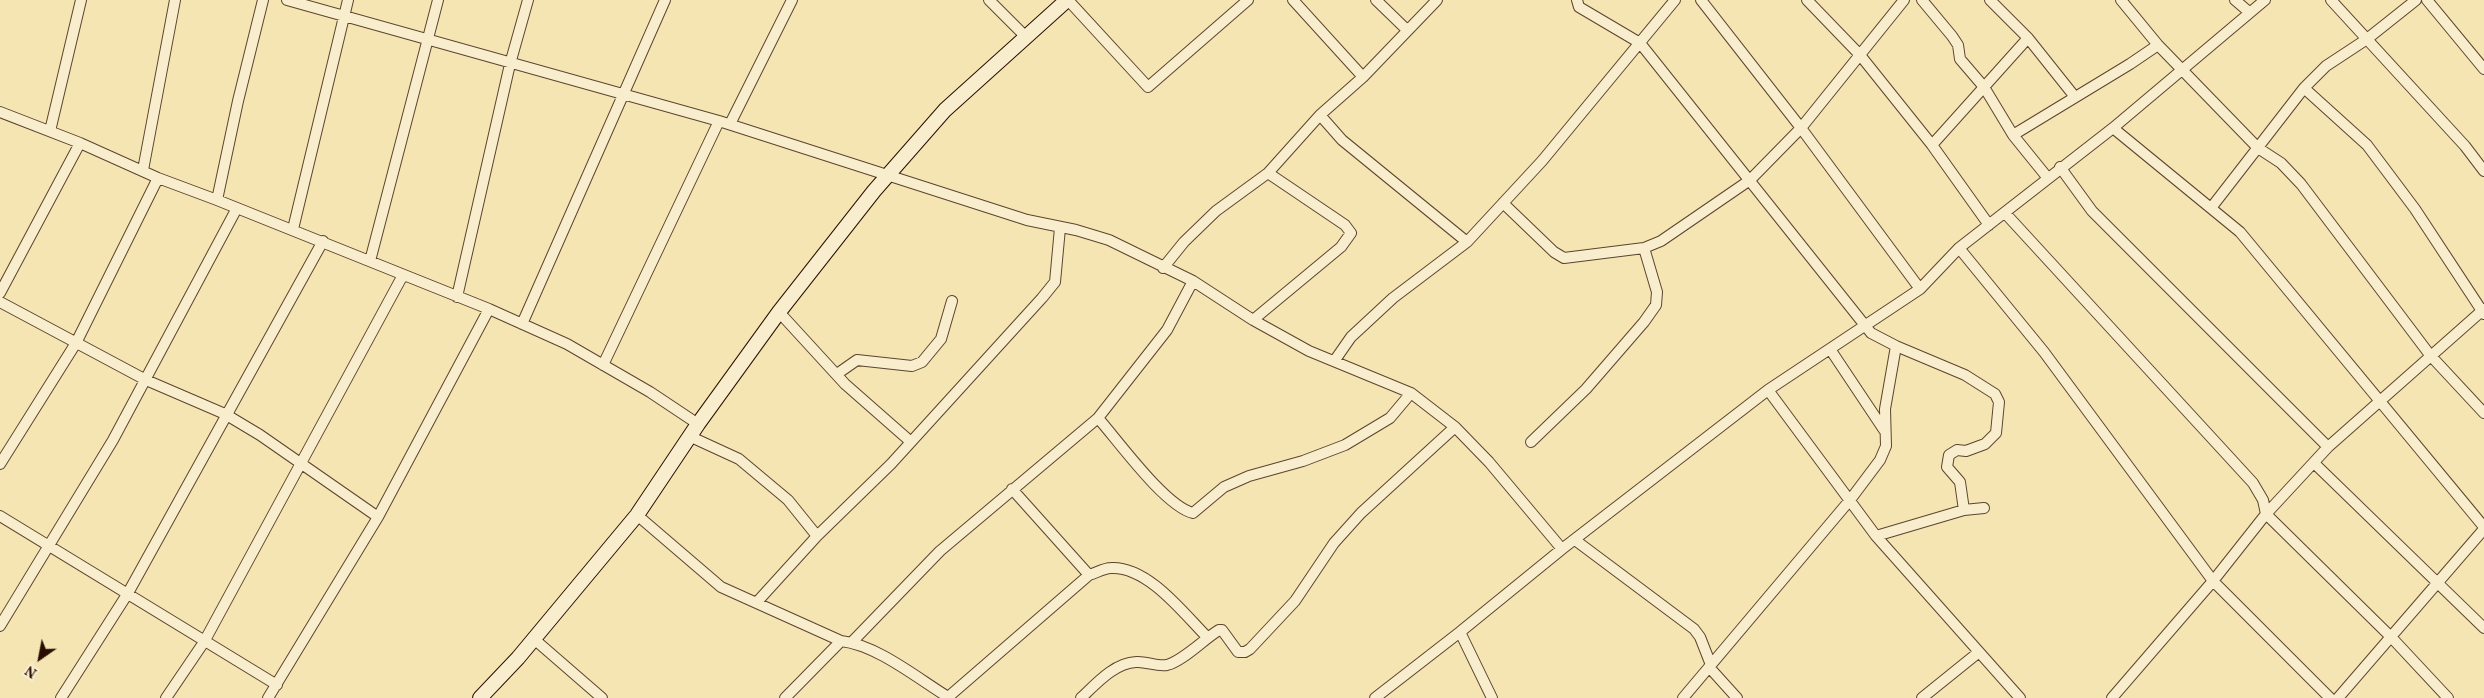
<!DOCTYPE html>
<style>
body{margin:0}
#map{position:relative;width:2484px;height:698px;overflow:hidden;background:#f4e5b3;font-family:Vollkorn,serif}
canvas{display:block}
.north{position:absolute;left:15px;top:633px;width:50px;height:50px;-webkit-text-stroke:4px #f8eece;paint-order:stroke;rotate:213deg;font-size:14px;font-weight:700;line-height:20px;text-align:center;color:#2b0e02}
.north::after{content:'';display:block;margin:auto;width:18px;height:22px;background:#2b0e02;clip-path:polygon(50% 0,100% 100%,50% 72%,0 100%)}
</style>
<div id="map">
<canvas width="2484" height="698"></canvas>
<div class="north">N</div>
</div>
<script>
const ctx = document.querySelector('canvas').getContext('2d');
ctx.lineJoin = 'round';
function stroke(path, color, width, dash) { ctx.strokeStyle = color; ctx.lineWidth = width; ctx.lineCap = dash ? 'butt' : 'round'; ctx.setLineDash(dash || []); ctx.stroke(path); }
const street = new Path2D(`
 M 287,0 L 719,121 L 1027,220 L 1076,230 L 1109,240 L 1193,281 L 1253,320 L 1309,351 L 1411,393 L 1455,427 L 1489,462 L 1562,549
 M 989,0 L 1026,37
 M 1068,0 L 1148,87 L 1248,0
 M 1293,0 L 1363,77
 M 1376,0 L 1407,30
 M 1577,0 L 1579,7 L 1640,43 L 1871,333 L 1896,346 L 1885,409 L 1886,446 L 1880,460 L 1850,500 L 1683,698
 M 1701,0 L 1801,128 L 1920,289
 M 1807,0 L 1860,55 L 1932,145 L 1989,225
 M 1922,0 L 1952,36 L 1958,45 L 1960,59 L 1984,87 L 2013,135 L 2047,177
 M 1990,0 L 2028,38 L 2075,97
 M 2121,0 L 2158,45 L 2258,148 L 2281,163 L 2301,184 L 2430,355 L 2484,413
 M 2235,0 L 2249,12
 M 2331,0 L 2465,146 L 2484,171
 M 2427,0 L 2484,69
 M 2304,88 L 2367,145 L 2415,209 L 2484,314
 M 0,112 L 80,143 L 158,178 L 217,200 L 489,309 L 567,344 L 650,392 L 698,424
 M 1320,115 L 1342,140 L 1467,242
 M 730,124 L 792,0
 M 2113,128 L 2240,232 L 2484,527
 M 50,131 L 81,0
 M 2013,135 L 2130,64 L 2158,45
 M 1932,145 L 2028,38
 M 2060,167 L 2092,211 L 2328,447
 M 143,170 L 175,0
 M 217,200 L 238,101 L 263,0
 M 1503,203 L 1554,252 L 1564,258 L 1644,248 L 1661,241 L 1750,180 L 1801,128 L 1904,0
 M 2211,208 L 2304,88 L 2326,66 L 2367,39 L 2416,0
 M 2005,213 L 2253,483 L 2263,500 L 2266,514 L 2392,638 L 2448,698
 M 293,229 L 348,0
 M 1959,248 L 2044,352 L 2213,581 L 2330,698
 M 370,261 L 438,0
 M 1163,268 L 1184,242 L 1216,211 L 1268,173 L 1320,115 L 1363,77 L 1437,0
 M 0,293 L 80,143
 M 457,297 L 510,64 L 528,0
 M 0,302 L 146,380 L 225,414 L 260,435 L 378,517
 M 779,312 L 845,384 L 911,442
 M 1253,320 L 1341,247 L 1351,233 L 1345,225 L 1268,173
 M 522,324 L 665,0
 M 1896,346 L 1965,375 L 1995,394 L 1999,402 L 1996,433 L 1985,444 L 1966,451 L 1957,450 L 1949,455 L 1947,467 L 1960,482 L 1964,510
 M 1830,349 L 1884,430
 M 1335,360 L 1351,337 L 1393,298 L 1467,242 L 1542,161 L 1675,0
 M 603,365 L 719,121
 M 837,374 L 857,360 L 912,366 L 922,362 L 941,339 L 952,301
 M 1768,390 L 1876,536 L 2020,698
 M 1098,418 C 1119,442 1165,506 1193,513 L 1224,487 L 1249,476 L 1303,461 L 1345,445 L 1390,418 L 1411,393
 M 689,436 L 739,459 L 788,500 L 817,536
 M 1531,442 L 1586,389 L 1644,322 L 1656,305 L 1657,292 L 1644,248
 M 2314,463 L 2484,628
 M 0,464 L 76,343 L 158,178
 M 1012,489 L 1089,575
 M 637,515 L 721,587 L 841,641 C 877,645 917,678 948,697
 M 0,516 L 277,685
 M 1876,536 L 1964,510 L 1984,508
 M 1575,540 L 1694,629 L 1700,637 L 1711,665
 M 757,602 L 817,536 L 891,464 L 1042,298 L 1055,282 L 1060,228
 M 0,626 L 113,440 L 237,208
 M 1460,632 L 1492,698
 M 534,639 L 602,698
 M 852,642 L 940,551 L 1098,418 L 1167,330 L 1193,281
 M 1709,667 L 1737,698
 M 61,698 L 128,593 L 323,241
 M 166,698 L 204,642 L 403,275
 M 268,698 L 378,517 L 489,309
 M 785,698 L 841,641
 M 947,698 L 1089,575 C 1096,573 1104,568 1111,568 C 1148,566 1184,614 1207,637
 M 1081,698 C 1096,684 1114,663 1136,662 C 1146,661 1157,667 1167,665 C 1183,661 1204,639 1219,630 L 1222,630 L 1238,652 L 1245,652 L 1250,649 L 1295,601 L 1334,543 L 1361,513 L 1455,427
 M 1375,698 L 1460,632 L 1562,549 L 1768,390 L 1920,289 L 1959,248 L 2113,128 L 2265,0
 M 1922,698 L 1979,652
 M 2112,698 L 2213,581 L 2266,514 L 2328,447 L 2484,309
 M 2338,698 L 2484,529`);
const secondary = new Path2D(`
 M 480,698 L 518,658 L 637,515 L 698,424 L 779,312 L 874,191 L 945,110 L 1067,0`);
stroke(street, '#5d442e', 12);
stroke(secondary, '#2b0e02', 16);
stroke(street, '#f8eece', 10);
stroke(secondary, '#f8eece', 14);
</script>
